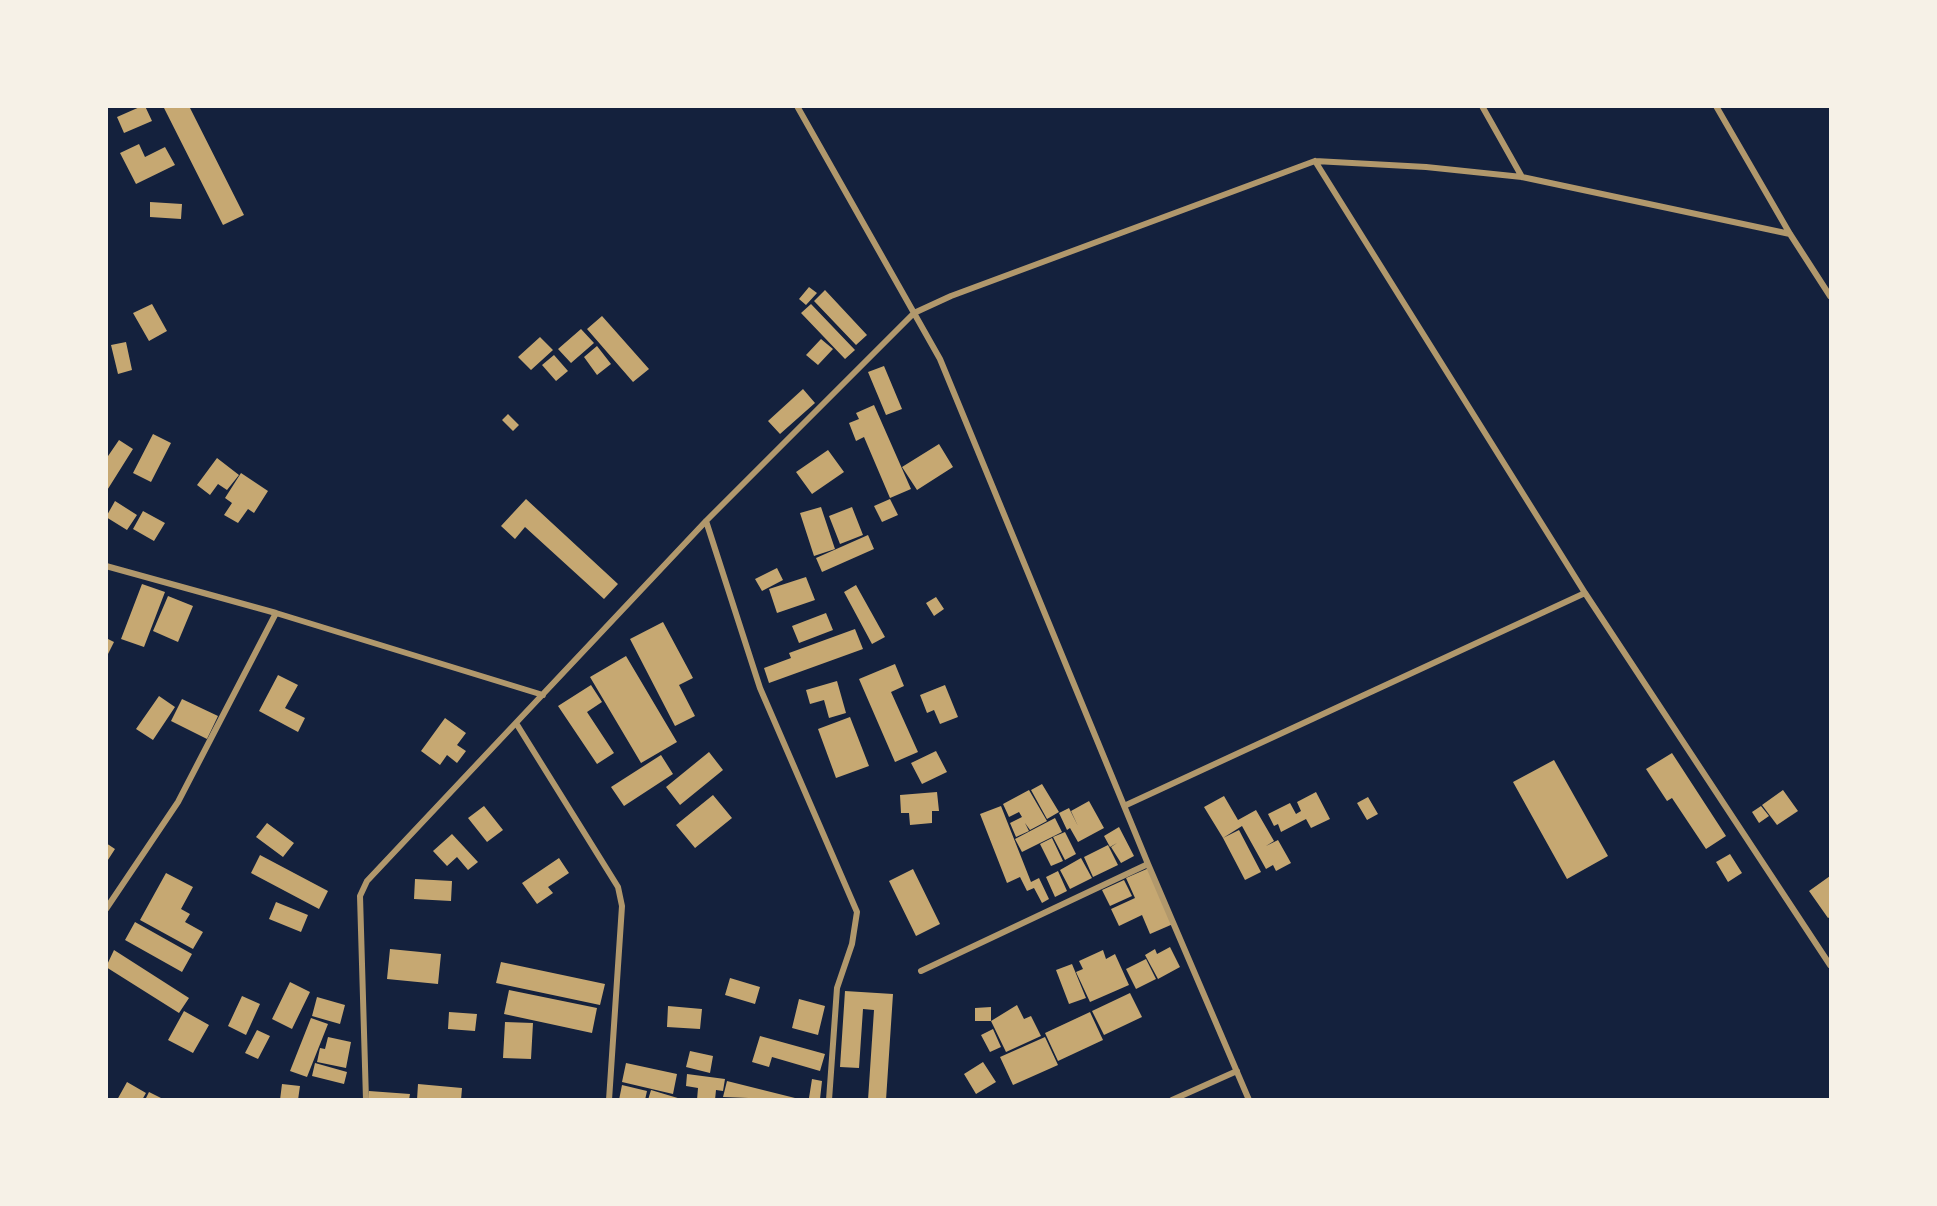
<!DOCTYPE html>
<style>
body{margin:0}
#map{position:relative;width:1937px;height:1206px;overflow:hidden;background:#14213d;font-family:"Titillium Web",sans-serif}
canvas{display:block}
.frame{position:absolute;inset:0;border:108px solid #f6f1e7;pointer-events:none}
</style>
<div id="map">
<canvas width="1937" height="1206"></canvas>
<div class="frame"></div>
</div>
<script>
const ctx = document.querySelector('canvas').getContext('2d');
ctx.lineJoin = 'round';
function fillPath(path, color) { ctx.fillStyle = color; ctx.fill(path, 'evenodd'); }
function stroke(path, color, width, dash) { ctx.strokeStyle = color; ctx.lineWidth = width; ctx.lineCap = dash ? 'butt' : 'round'; ctx.setLineDash(dash || []); ctx.stroke(path); }
const building = new Path2D(`
 M 142,106 L 145,106 L 152,121 L 124,133 L 117,117 Z
 M 163,106 L 189,106 L 244,215 L 223,225 Z
 M 139,144 L 145,157 L 165,147 L 175,165 L 136,184 L 120,153 Z
 M 150,202 L 182,204 L 181,219 L 150,217 Z
 M 809,287 L 817,293 L 806,305 L 799,299 Z
 M 825,290 L 867,335 L 856,345 L 814,301 Z
 M 152,304 L 167,331 L 149,341 L 133,313 Z
 M 811,304 L 855,350 L 845,359 L 801,313 Z
 M 602,316 L 649,369 L 633,382 L 587,329 Z
 M 581,329 L 594,343 L 571,363 L 558,349 Z
 M 540,337 L 553,350 L 531,370 L 518,357 Z
 M 821,339 L 833,349 L 818,365 L 806,355 Z
 M 126,342 L 132,370 L 118,374 L 111,345 Z
 M 597,346 L 611,364 L 597,375 L 584,357 Z
 M 554,355 L 568,371 L 556,381 L 542,365 Z
 M 884,366 L 902,409 L 886,415 L 868,372 Z
 M 803,389 L 815,403 L 780,434 L 768,421 Z
 M 874,405 L 911,489 L 890,498 L 864,437 L 856,441 L 849,423 L 859,419 L 856,413 Z
 M 508,414 L 519,425 L 513,431 L 502,420 Z
 M 153,434 L 171,443 L 151,482 L 133,473 Z
 M 119,440 L 133,449 L 106,492 L 106,459 Z
 M 939,444 L 953,467 L 917,490 L 902,467 Z
 M 828,450 L 844,472 L 812,494 L 796,472 Z
 M 217,458 L 239,475 L 227,490 L 218,484 L 210,495 L 197,485 Z
 M 241,473 L 268,491 L 254,513 L 248,509 L 238,523 L 224,515 L 232,503 L 225,498 Z
 M 526,499 L 618,584 L 604,599 L 525,527 L 515,539 L 501,526 Z
 M 890,499 L 898,515 L 882,522 L 874,506 Z
 M 115,501 L 137,515 L 127,530 L 106,517 Z
 M 821,507 L 835,549 L 814,556 L 800,513 Z
 M 852,507 L 863,535 L 840,544 L 829,516 Z
 M 143,511 L 165,523 L 154,541 L 133,529 Z
 M 868,535 L 874,549 L 822,572 L 816,558 Z
 M 777,568 L 783,580 L 762,591 L 755,579 Z
 M 806,577 L 815,600 L 777,613 L 769,589 Z
 M 142,584 L 165,592 L 144,647 L 121,639 Z
 M 856,585 L 885,637 L 872,644 L 844,592 Z
 M 168,596 L 193,606 L 178,642 L 153,631 Z
 M 936,597 L 944,609 L 934,616 L 926,603 Z
 M 826,613 L 833,630 L 799,643 L 792,626 Z
 M 663,622 L 693,678 L 679,685 L 695,716 L 675,726 L 630,639 Z
 M 855,629 L 863,649 L 769,683 L 764,668 L 791,658 L 789,653 Z
 M 106,638 L 114,642 L 106,658 Z
 M 626,656 L 677,742 L 641,763 L 590,677 Z
 M 895,664 L 904,686 L 891,692 L 918,752 L 895,762 L 859,679 Z
 M 278,675 L 298,685 L 285,708 L 305,718 L 298,732 L 259,711 Z
 M 837,681 L 846,713 L 829,718 L 824,700 L 810,704 L 806,690 Z
 M 591,685 L 602,702 L 587,712 L 614,753 L 597,764 L 558,706 Z
 M 945,685 L 958,717 L 940,724 L 934,710 L 927,713 L 920,695 Z
 M 159,696 L 175,707 L 153,740 L 136,729 Z
 M 182,699 L 218,716 L 207,739 L 171,721 Z
 M 850,717 L 869,766 L 836,778 L 818,729 Z
 M 445,718 L 466,733 L 457,745 L 466,751 L 457,763 L 447,755 L 440,765 L 421,751 Z
 M 936,751 L 947,772 L 922,784 L 911,763 Z
 M 709,752 L 723,770 L 680,805 L 666,787 Z
 M 1672,753 L 1726,836 L 1706,849 L 1672,798 L 1667,801 L 1646,769 Z
 M 661,755 L 673,774 L 624,806 L 611,787 Z
 M 1554,760 L 1608,856 L 1567,879 L 1513,782 Z
 M 1042,784 L 1059,812 L 1047,819 L 1031,790 Z
 M 1029,790 L 1047,821 L 1030,830 L 1025,823 L 1029,831 L 1016,837 L 1010,823 L 1022,817 L 1019,812 L 1009,817 L 1003,804 Z
 M 1783,790 L 1798,811 L 1777,825 L 1762,805 Z
 M 937,792 L 939,811 L 932,811 L 932,823 L 910,825 L 909,813 L 901,813 L 900,795 Z
 M 1316,792 L 1330,819 L 1311,828 L 1306,819 L 1281,832 L 1278,824 L 1274,826 L 1268,814 L 1290,803 L 1296,814 L 1301,811 L 1297,802 Z
 M 713,795 L 732,818 L 695,848 L 676,825 Z
 M 1224,796 L 1238,820 L 1256,810 L 1274,841 L 1266,846 L 1278,840 L 1291,863 L 1276,871 L 1273,865 L 1266,869 L 1242,826 L 1223,838 L 1204,807 Z
 M 1368,797 L 1378,814 L 1367,820 L 1357,803 Z
 M 1089,801 L 1104,828 L 1078,842 L 1070,828 L 1067,830 L 1059,813 L 1069,808 L 1078,826 L 1071,811 Z
 M 484,806 L 503,830 L 487,842 L 468,818 Z
 M 1001,806 L 1031,882 L 1039,878 L 1049,899 L 1042,903 L 1034,888 L 1027,891 L 1020,877 L 1007,883 L 980,814 Z
 M 1761,806 L 1769,816 L 1759,823 L 1752,812 Z
 M 1055,818 L 1062,832 L 1022,852 L 1015,839 Z
 M 267,823 L 294,843 L 283,857 L 256,837 Z
 M 1119,827 L 1134,856 L 1121,863 L 1111,847 L 1117,843 L 1110,847 L 1104,836 Z
 M 1239,830 L 1261,872 L 1245,880 L 1223,838 Z
 M 1065,832 L 1076,854 L 1065,860 L 1053,837 Z
 M 452,834 L 478,862 L 468,870 L 457,857 L 447,866 L 433,851 Z
 M 1052,838 L 1063,861 L 1051,866 L 1040,844 Z
 M 106,843 L 115,849 L 106,863 Z
 M 1108,845 L 1118,865 L 1093,877 L 1084,857 Z
 M 1730,854 L 1742,873 L 1728,882 L 1716,862 Z
 M 260,855 L 328,891 L 319,909 L 251,873 Z
 M 559,858 L 569,873 L 548,887 L 553,893 L 537,904 L 522,883 Z
 M 1081,858 L 1092,878 L 1070,889 L 1060,870 Z
 M 1149,868 L 1173,924 L 1150,934 L 1142,915 L 1119,926 L 1111,909 L 1135,898 L 1126,878 Z
 M 913,869 L 940,924 L 916,936 L 889,881 Z
 M 1058,871 L 1067,891 L 1055,897 L 1046,877 Z
 M 166,873 L 193,887 L 181,909 L 190,914 L 185,922 L 203,932 L 193,949 L 140,920 Z
 M 1830,876 L 1830,917 L 1828,918 L 1809,891 Z
 M 415,879 L 452,881 L 451,901 L 414,899 Z
 M 1124,880 L 1132,896 L 1110,906 L 1102,890 Z
 M 276,902 L 308,915 L 301,932 L 269,919 Z
 M 135,922 L 192,954 L 182,972 L 125,940 Z
 M 1170,947 L 1180,967 L 1158,979 L 1145,955 L 1155,949 L 1157,954 Z
 M 390,949 L 441,954 L 438,984 L 387,979 Z
 M 114,950 L 189,998 L 179,1013 L 106,967 Z
 M 1103,950 L 1106,959 L 1115,954 L 1129,985 L 1090,1002 L 1076,972 L 1083,969 L 1079,961 Z
 M 1146,959 L 1156,979 L 1136,989 L 1126,969 Z
 M 501,962 L 605,984 L 600,1005 L 496,983 Z
 M 1072,964 L 1086,998 L 1069,1004 L 1056,970 Z
 M 730,978 L 760,987 L 755,1004 L 725,995 Z
 M 290,982 L 310,992 L 292,1029 L 272,1019 Z
 M 509,990 L 597,1008 L 592,1033 L 504,1014 Z
 M 845,991 L 893,994 L 886,1100 L 868,1100 L 874,1010 L 863,1009 L 859,1068 L 840,1067 Z
 M 1130,993 L 1142,1017 L 1104,1035 L 1092,1011 Z
 M 242,996 L 260,1004 L 246,1035 L 228,1026 Z
 M 317,997 L 345,1005 L 340,1024 L 312,1016 Z
 M 799,999 L 825,1006 L 818,1035 L 792,1028 Z
 M 1017,1005 L 1024,1019 L 1031,1016 L 1041,1036 L 1006,1052 L 991,1021 Z
 M 668,1006 L 702,1009 L 700,1029 L 667,1027 Z
 M 991,1007 L 991,1021 L 975,1021 L 975,1008 Z
 M 184,1011 L 209,1025 L 193,1053 L 168,1040 Z
 M 449,1012 L 477,1014 L 475,1031 L 448,1029 Z
 M 1090,1012 L 1103,1040 L 1058,1061 L 1045,1033 Z
 M 311,1018 L 328,1024 L 307,1077 L 290,1071 Z
 M 505,1022 L 533,1023 L 531,1059 L 503,1058 Z
 M 993,1029 L 1001,1047 L 990,1052 L 981,1035 Z
 M 257,1030 L 270,1036 L 258,1059 L 245,1053 Z
 M 760,1036 L 825,1054 L 820,1071 L 772,1057 L 769,1067 L 752,1062 Z
 M 328,1037 L 351,1042 L 346,1068 L 317,1062 L 320,1048 L 325,1049 Z
 M 1045,1037 L 1058,1065 L 1013,1085 L 1000,1057 Z
 M 690,1051 L 713,1056 L 710,1073 L 686,1067 Z
 M 983,1062 L 996,1082 L 976,1094 L 964,1074 Z
 M 315,1063 L 347,1072 L 344,1084 L 312,1076 Z
 M 626,1063 L 677,1074 L 673,1094 L 622,1082 Z
 M 687,1074 L 725,1079 L 723,1091 L 716,1090 L 715,1100 L 697,1100 L 698,1088 L 686,1086 Z
 M 812,1079 L 822,1081 L 820,1099 L 809,1098 Z
 M 727,1081 L 799,1099 L 799,1100 L 723,1097 Z
 M 127,1082 L 146,1093 L 142,1100 L 117,1100 Z
 M 282,1084 L 300,1086 L 298,1100 L 280,1100 Z
 M 418,1084 L 462,1088 L 461,1100 L 417,1100 Z
 M 622,1085 L 647,1091 L 645,1100 L 619,1100 Z
 M 651,1090 L 681,1099 L 681,1100 L 648,1100 Z
 M 369,1091 L 410,1094 L 409,1100 L 368,1100 Z
 M 149,1092 L 165,1100 L 145,1100 Z`);
const minor = new Path2D(`
 M 797,106 L 940,359 L 1148,864 L 1249,1100
 M 1482,106 L 1522,177
 M 1716,106 L 1790,234 L 1830,296
 M 1315,161 L 1585,593 L 1830,965
 M 706,521 L 760,688 L 857,912 L 852,944 L 837,988 L 829,1100
 M 106,566 L 276,613 L 543,695
 M 516,723 L 618,887 L 622,906 L 609,1100
 M 1124,806 L 1585,593
 M 106,909 L 178,802 L 276,613
 M 921,971 L 1148,864
 M 366,1100 L 360,896 L 367,881 L 706,521 L 914,313 L 951,296 L 1315,161 L 1426,167 L 1522,177 L 1790,234
 M 1172,1100 L 1237,1071`);
fillPath(building, '#c6a872');
stroke(minor, '#b1986c', 6);
</script>
